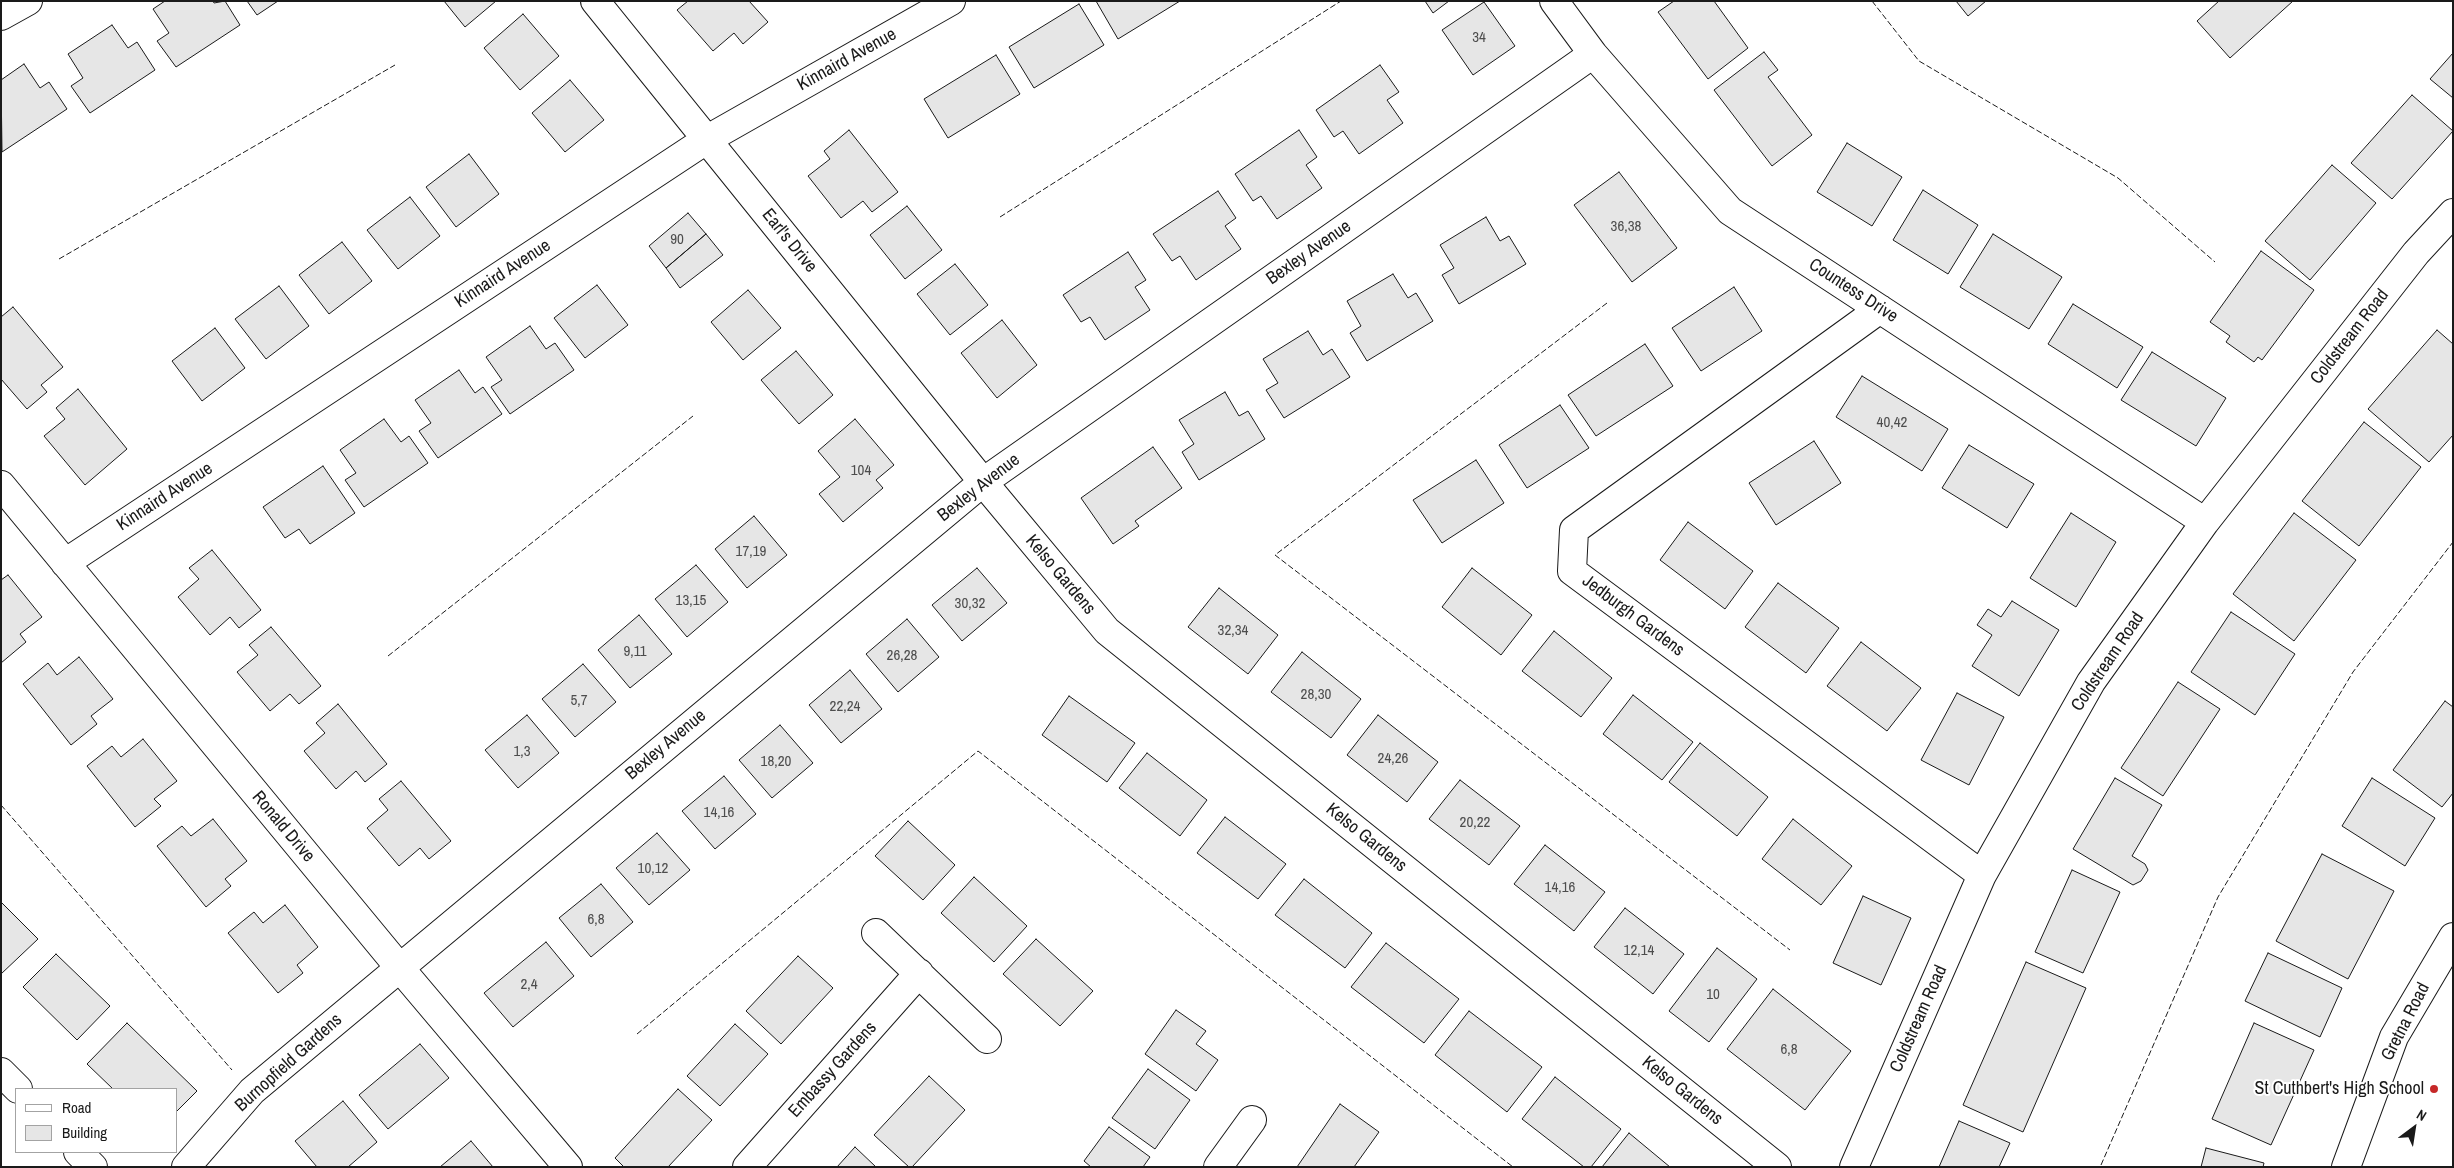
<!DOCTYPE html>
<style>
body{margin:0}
#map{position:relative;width:2454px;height:1168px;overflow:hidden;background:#fff;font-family:"Archivo Narrow",sans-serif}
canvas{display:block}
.frame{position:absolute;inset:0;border:2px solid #1a1a1a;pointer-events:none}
.legend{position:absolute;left:15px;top:1088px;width:162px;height:65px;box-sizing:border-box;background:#fff;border:1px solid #a3a3a3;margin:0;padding:6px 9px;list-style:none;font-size:15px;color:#1a1a1a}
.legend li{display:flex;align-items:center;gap:10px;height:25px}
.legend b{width:25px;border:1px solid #a3a3a3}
.north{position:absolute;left:2389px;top:1103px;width:50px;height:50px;-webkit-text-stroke:4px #fff;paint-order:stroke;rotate:31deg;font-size:14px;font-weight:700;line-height:20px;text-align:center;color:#1a1a1a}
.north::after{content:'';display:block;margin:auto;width:18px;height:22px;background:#1a1a1a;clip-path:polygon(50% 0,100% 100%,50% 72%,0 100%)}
</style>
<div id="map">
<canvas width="2454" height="1168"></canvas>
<div class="frame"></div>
<ul class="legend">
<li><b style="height:6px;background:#fff"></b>Road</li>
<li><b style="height:14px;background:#e6e6e6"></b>Building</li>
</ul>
<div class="north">N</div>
</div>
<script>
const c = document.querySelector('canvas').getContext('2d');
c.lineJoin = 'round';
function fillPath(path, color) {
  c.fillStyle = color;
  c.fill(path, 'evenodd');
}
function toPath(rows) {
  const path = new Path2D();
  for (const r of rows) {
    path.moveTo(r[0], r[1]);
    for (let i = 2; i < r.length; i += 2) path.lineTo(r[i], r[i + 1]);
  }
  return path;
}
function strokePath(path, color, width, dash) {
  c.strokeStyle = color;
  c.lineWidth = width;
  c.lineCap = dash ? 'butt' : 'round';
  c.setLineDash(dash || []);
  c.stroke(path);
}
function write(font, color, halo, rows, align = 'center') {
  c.font = font + ' "Archivo Narrow",sans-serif';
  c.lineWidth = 4;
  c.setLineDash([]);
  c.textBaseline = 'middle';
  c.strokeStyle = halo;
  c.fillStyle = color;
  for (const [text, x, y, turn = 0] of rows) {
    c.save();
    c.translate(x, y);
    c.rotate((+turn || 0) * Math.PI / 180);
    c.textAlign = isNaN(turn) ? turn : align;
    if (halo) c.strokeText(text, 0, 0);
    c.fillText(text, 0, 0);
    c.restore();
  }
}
const building = toPath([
 [165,1,213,1,214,3,225,1,240,25,176,67,157,41,169,33,153,9,165,1],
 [247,1,278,1,257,15,247,1],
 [444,1,496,1,465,27,444,1],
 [688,1,749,1,768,22,743,44,734,33,713,51,677,10,688,1],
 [1096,1,1180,1,1118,39,1096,1],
 [1425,1,1449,1,1433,13,1425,1],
 [1674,1,1714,1,1748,48,1708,79,1658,12,1674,1],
 [1956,1,1986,1,1968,16,1956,1],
 [2219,1,2293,1,2230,58,2197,21,2219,1],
 [1484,2,1515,46,1473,75,1442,30,1484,2],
 [1079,4,1104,45,1034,88,1009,47,1079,4],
 [523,14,559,56,520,90,484,48,523,14],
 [112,25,128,48,137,42,155,70,90,113,71,86,83,78,68,54,112,25],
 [1764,52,1778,70,1768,77,1812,135,1772,166,1714,90,1764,52],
 [2453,53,2453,98,2430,79,2453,53],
 [996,55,1020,94,948,138,924,99,996,55],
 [24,64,40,88,49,82,67,109,2,152,1,80,24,64],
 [1380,65,1399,92,1387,100,1403,123,1359,154,1343,131,1334,137,1316,110,1380,65],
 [570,80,604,120,565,152,532,113,570,80],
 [2412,95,2453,131,2392,199,2351,163,2412,95],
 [849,130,898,192,872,212,863,201,841,218,808,176,830,159,824,151,849,130],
 [1299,130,1317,157,1306,165,1322,188,1277,219,1261,196,1253,201,1235,174,1299,130],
 [1847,143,1902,177,1872,226,1817,192,1847,143],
 [469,154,499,194,456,227,426,187,469,154],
 [2332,165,2376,203,2310,280,2265,241,2332,165],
 [1619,172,1677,248,1632,282,1574,205,1619,172],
 [1923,190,1978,225,1948,274,1893,240,1923,190],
 [1218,191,1236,218,1225,226,1241,249,1196,280,1180,256,1172,261,1153,234,1218,191],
 [410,197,440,236,398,269,367,230,410,197],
 [907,206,942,250,905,279,870,235,907,206],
 [688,213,706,234,666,268,649,246,688,213],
 [1486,217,1500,241,1509,236,1526,264,1459,304,1442,275,1454,268,1440,245,1486,217],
 [706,234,723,255,680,288,666,268,706,234],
 [1993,234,2062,277,2029,329,1960,287,1993,234],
 [342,242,372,281,329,314,299,275,342,242],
 [2261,251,2314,290,2262,360,2258,357,2254,362,2226,342,2230,336,2210,322,2261,251],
 [1128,252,1146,280,1135,287,1150,310,1105,340,1090,317,1081,322,1063,295,1128,252],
 [955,264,988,305,950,335,917,294,955,264],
 [1393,274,1408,298,1416,293,1433,321,1367,361,1350,333,1361,326,1347,301,1393,274],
 [597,285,628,325,585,358,554,318,597,285],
 [279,286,309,326,266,359,235,319,279,286],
 [1734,287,1762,331,1701,371,1672,328,1734,287],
 [748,290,781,328,743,360,711,322,748,290],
 [2073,304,2143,347,2117,388,2048,344,2073,304],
 [13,307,63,367,41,385,47,392,27,409,1,379,1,317,13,307],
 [1002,320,1037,365,997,398,961,353,1002,320],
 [530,326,546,349,555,343,574,370,510,414,491,387,502,380,486,357,530,326],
 [215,328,245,368,202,401,172,361,215,328],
 [2437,330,2453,344,2453,435,2429,462,2368,409,2437,330],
 [1308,331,1323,355,1332,349,1350,377,1284,418,1266,390,1278,383,1263,359,1308,331],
 [1645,344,1673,386,1596,436,1568,395,1645,344],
 [796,351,833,395,799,424,761,380,796,351],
 [2152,352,2226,398,2196,446,2121,400,2152,352],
 [459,370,475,393,483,387,502,414,438,458,419,431,431,423,415,400,459,370],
 [1862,376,1948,429,1922,471,1836,417,1862,376],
 [78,389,127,449,85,485,44,436,65,419,56,408,78,389],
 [1225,392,1239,416,1248,411,1265,439,1199,480,1182,452,1194,444,1179,420,1225,392],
 [1560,405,1589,448,1527,488,1499,445,1560,405],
 [384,419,401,442,409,436,428,463,364,507,345,480,356,473,340,450,384,419],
 [855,419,894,465,876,480,883,488,843,522,819,494,840,477,818,451,855,419],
 [2364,422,2421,467,2359,546,2302,501,2364,422],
 [1814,441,1841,483,1776,525,1749,483,1814,441],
 [1969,445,2034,484,2007,528,1942,488,1969,445],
 [1153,447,1182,488,1135,521,1139,526,1113,544,1081,498,1153,447],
 [1476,460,1504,503,1442,543,1413,500,1476,460],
 [323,466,355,513,310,544,299,529,285,538,263,507,323,466],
 [2071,513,2116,542,2076,607,2030,578,2071,513],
 [2294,513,2356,560,2294,641,2233,594,2294,513],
 [754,516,787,555,747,588,715,549,754,516],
 [1688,522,1753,571,1725,609,1660,560,1688,522],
 [212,550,261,610,239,628,230,617,210,635,178,597,199,579,189,568,212,550],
 [696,565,728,602,687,637,655,599,696,565],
 [977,568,1007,603,962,641,932,605,977,568],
 [1472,568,1532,615,1501,655,1442,607,1472,568],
 [8,575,42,617,20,634,26,642,1,663,1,580,8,575],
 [1778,583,1839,628,1806,673,1745,627,1778,583],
 [1219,588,1278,635,1248,674,1188,627,1219,588],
 [2012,601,2059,630,2019,696,1972,666,1992,635,1977,625,1988,609,2001,617,2012,601],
 [2231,612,2295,654,2255,715,2191,672,2231,612],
 [639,615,672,654,630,688,598,650,639,615],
 [907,619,939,657,898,692,866,654,907,619],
 [271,627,321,686,299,704,290,694,270,711,237,672,258,655,249,645,271,627],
 [1554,631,1612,678,1581,717,1522,671,1554,631],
 [1861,642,1921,688,1887,731,1827,686,1861,642],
 [1302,652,1361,699,1331,738,1271,692,1302,652],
 [79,657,113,699,91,716,97,724,71,745,23,684,48,663,57,675,79,657],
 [583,664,616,702,575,737,542,699,583,664],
 [850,670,882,709,841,743,809,705,850,670],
 [2178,682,2220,709,2163,796,2121,768,2178,682],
 [1957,693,2004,717,1969,785,1921,760,1957,693],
 [1633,695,1693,742,1662,780,1603,734,1633,695],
 [1069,696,1135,743,1107,782,1042,735,1069,696],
 [2445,701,2453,707,2453,793,2442,807,2393,770,2445,701],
 [338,704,387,764,365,782,356,771,336,789,304,751,325,733,316,723,338,704],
 [527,715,559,753,518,788,485,750,527,715],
 [1378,715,1438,762,1407,802,1347,755,1378,715],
 [780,725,813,763,772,798,739,760,780,725],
 [143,739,177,781,154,799,161,806,135,827,87,766,112,746,121,757,143,739],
 [1700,743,1768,797,1737,836,1669,782,1700,743],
 [1147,753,1207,800,1180,836,1119,788,1147,753],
 [724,776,756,814,715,849,682,811,724,776],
 [2115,778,2162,805,2132,856,2145,864,2148,870,2141,881,2133,885,2073,849,2115,778],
 [2372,778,2435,818,2405,866,2342,826,2372,778],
 [1460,780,1520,826,1489,865,1429,819,1460,780],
 [401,781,451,841,429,859,420,848,399,866,367,828,388,810,379,799,401,781],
 [1225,817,1286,864,1258,899,1197,853,1225,817],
 [213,819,247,861,225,879,231,886,206,907,157,846,182,826,191,836,213,819],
 [1793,819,1852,866,1821,905,1762,859,1793,819],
 [908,821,955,865,923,900,875,856,908,821],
 [657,833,690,870,649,905,616,868,657,833],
 [1545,845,1605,892,1574,931,1514,884,1545,845],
 [2322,854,2394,891,2348,979,2276,941,2322,854],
 [2072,870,2120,892,2083,973,2035,952,2072,870],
 [974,877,1027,926,994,962,941,913,974,877],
 [1304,879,1372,933,1345,968,1275,915,1304,879],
 [601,884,633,922,591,957,559,918,601,884],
 [1863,896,1911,918,1881,985,1833,963,1863,896],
 [1,902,38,939,1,974,1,902],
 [285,905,318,947,297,965,303,973,278,993,228,933,254,912,263,923,285,905],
 [1625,908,1684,954,1653,994,1594,947,1625,908],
 [1036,939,1093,991,1060,1026,1003,974,1036,939],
 [546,942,574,976,513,1027,484,993,546,942],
 [1386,943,1459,999,1424,1043,1351,987,1386,943],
 [1717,948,1757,979,1709,1042,1669,1011,1717,948],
 [2268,953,2342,988,2320,1037,2245,1001,2268,953],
 [56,954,110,1006,77,1040,23,987,56,954],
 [798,956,833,988,781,1044,746,1011,798,956],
 [2026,962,2086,988,2023,1132,1963,1105,2026,962],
 [1773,989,1851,1051,1805,1110,1727,1049,1773,989],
 [1176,1010,1206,1031,1196,1044,1218,1060,1196,1091,1145,1054,1176,1010],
 [1469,1011,1542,1067,1507,1112,1435,1055,1469,1011],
 [127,1023,197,1091,176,1112,176,1089,113,1089,87,1064,127,1023],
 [2254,1023,2314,1050,2271,1145,2212,1119,2254,1023],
 [735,1024,768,1054,720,1106,687,1076,735,1024],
 [420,1044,449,1078,388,1129,359,1095,420,1044],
 [1148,1069,1190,1100,1155,1149,1112,1118,1148,1069],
 [929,1076,965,1110,912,1167,909,1167,874,1135,929,1076],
 [1555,1077,1621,1129,1591,1167,1584,1167,1522,1119,1555,1077],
 [678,1089,712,1120,668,1167,624,1167,615,1158,678,1089],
 [343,1101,377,1142,348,1167,317,1167,295,1141,343,1101],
 [1340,1104,1379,1132,1354,1167,1297,1167,1340,1104],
 [1959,1121,2010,1143,1999,1167,1939,1167,1959,1121],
 [1109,1127,1150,1157,1143,1167,1091,1167,1084,1161,1109,1127],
 [1629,1133,1670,1167,1602,1167,1629,1133],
 [471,1141,493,1167,440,1167,471,1141],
 [855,1147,876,1167,837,1167,855,1147],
 [2206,1148,2264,1163,2263,1167,2201,1167,2206,1148]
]);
const street = toPath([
 [595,1,983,482,1107,631,1777,1167],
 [1554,1,1593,54,1730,211,2205,522],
 [1,16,28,1],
 [1880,309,1574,530,1572,571,1982,875],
 [1,485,399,967,568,1167],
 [65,563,706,140,951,1],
 [876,933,987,1039],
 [1,1072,18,1089],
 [78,1152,93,1167],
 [186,1167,252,1091,983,482,1593,54],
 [747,1167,919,973],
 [1218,1167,1252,1120],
 [1854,1167,1982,875,2091,682,2205,522,2416,253,2453,213],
 [2346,1167,2394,1037,2453,937]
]);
const fence = toPath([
 [1872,1,1919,61,2118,178,2215,262],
 [1000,217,1341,1],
 [59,259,395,65],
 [1607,303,1275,555,1790,950],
 [388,656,693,416],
 [1,805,232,1070],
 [637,1034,978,751,1513,1167],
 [2101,1165,2218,897,2353,672,2453,542]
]);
const markers = [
 [2434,1089,5,"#c62828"]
];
const numberNames = [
 ["34",1479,38],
 ["36,38",1626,227],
 ["90",677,240],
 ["40,42",1892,423],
 ["104",861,471],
 ["17,19",751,552],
 ["13,15",691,601],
 ["30,32",970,604],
 ["32,34",1233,631],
 ["9,11",635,652],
 ["26,28",902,656],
 ["28,30",1316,695],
 ["5,7",579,701],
 ["22,24",845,707],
 ["1,3",522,752],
 ["24,26",1393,759],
 ["18,20",776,762],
 ["14,16",719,813],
 ["20,22",1475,823],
 ["10,12",653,869],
 ["14,16",1560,888],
 ["6,8",596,920],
 ["12,14",1639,951],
 ["2,4",529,985],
 ["10",1713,995],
 ["6,8",1789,1050]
];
const streetNames = [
 ["Kinnaird Avenue",847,60,-29],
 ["Earl's Drive",789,241,51],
 ["Bexley Avenue",1309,253,-35],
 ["Kinnaird Avenue",503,274,-33],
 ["Countess Drive",1853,291,33],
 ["Coldstream Road",2350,337,-52],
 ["Bexley Avenue",979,488,-38],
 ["Kinnaird Avenue",165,497,-33],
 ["Kelso Gardens",1060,575,50],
 ["Jedburgh Gardens",1633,616,37],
 ["Coldstream Road",2108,662,-56],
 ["Bexley Avenue",666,745,-40],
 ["Ronald Drive",283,827,50],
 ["Kelso Gardens",1366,838,39],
 ["Coldstream Road",1919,1019,-66],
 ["Gretna Road",2406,1022,-63],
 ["Burnopfield Gardens",289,1063,-42],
 ["Embassy Gardens",833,1070,-48],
 ["Kelso Gardens",1682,1091,39]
];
const poiNames = [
 ["St Cuthbert's High School",2424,1089]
];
fillPath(building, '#e6e6e6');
strokePath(building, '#1a1a1a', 1);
strokePath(street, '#1a1a1a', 30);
strokePath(street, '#fff', 28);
strokePath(fence, '#1a1a1a', 1, [6, 2.5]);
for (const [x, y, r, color] of markers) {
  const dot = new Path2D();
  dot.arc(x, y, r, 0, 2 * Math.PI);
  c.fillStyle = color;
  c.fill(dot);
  strokePath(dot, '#fff', 2);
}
write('15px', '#4d4d4d', null, numberNames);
write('18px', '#1a1a1a', '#fff', streetNames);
write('18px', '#1a1a1a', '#fff', poiNames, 'right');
</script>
